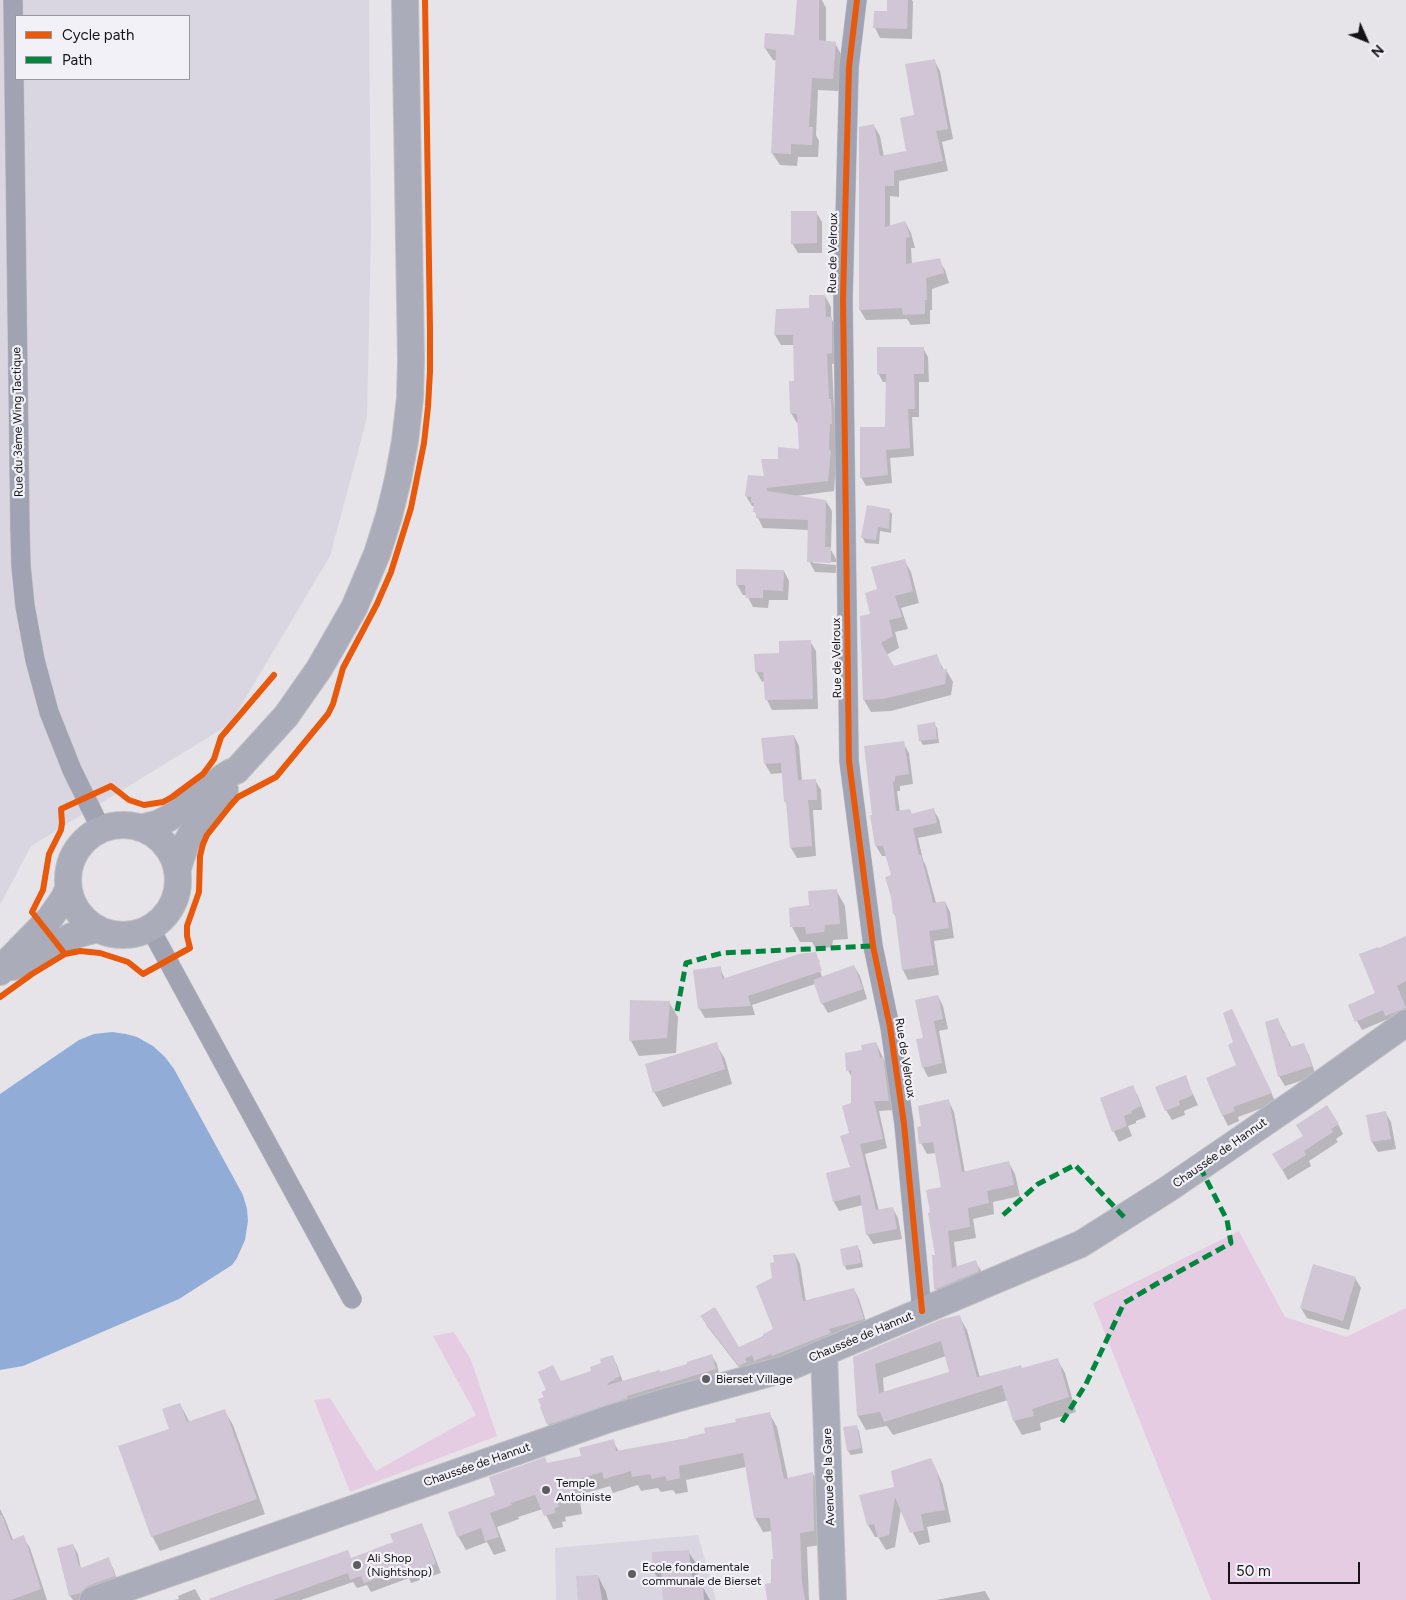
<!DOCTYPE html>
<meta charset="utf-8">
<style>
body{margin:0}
#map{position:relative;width:1406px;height:1600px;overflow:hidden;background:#e6e4e9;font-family:Figtree,sans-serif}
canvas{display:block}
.legend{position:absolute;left:15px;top:15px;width:175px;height:65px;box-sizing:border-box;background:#f2f1f8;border:1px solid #99989e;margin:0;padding:6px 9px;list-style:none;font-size:15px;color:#141316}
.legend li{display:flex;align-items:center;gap:10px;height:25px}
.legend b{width:25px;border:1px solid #99989e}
.north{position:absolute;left:1341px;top:15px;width:50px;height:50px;-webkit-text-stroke:4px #f2f1f8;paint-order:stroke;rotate:134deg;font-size:14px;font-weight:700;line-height:20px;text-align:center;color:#141316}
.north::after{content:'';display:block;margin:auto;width:18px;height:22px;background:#141316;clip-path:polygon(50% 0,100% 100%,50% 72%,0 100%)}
.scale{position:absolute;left:1228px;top:1562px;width:132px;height:22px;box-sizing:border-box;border:2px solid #141316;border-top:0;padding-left:6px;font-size:15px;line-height:18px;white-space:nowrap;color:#141316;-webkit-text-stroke:4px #f2f1f8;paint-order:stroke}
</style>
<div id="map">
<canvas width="1406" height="1600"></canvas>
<ul class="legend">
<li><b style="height:6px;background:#e8590c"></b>Cycle path</li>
<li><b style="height:6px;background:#00873e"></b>Path</li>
</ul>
<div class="north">N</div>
<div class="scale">50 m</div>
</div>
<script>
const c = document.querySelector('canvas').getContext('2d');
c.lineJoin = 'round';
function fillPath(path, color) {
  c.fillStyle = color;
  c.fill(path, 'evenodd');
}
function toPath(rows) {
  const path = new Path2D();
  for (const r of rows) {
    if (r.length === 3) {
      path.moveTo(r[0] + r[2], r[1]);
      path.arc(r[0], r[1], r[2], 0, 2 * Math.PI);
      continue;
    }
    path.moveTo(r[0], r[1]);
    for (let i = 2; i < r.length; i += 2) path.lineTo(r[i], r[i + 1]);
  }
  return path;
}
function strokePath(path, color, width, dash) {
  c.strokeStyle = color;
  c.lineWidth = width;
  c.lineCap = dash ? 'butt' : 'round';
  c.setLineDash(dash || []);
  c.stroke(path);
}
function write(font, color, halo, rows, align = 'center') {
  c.font = font + ' Figtree,sans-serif';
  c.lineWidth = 4.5;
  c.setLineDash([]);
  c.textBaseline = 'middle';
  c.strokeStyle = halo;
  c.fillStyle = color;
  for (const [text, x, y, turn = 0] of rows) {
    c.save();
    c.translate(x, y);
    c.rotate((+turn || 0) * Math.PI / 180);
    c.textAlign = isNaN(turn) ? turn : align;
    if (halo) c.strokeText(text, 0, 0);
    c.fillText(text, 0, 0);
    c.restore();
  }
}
const built = toPath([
 [0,0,369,0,371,234,367,418,330,556,230,724,31,846,0,905],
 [16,16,189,16,189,79,16,79],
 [698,1535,716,1600,556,1600,555,1548]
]);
const green = toPath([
 [1239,1231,1285,1317,1346,1337,1406,1308,1406,1600,1211,1600,1093,1303],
 [454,1332,471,1360,497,1436,350,1492,314,1400,330,1398,376,1471,476,1415,433,1336]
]);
const water = toPath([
 [112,1032,126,1034,137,1037,153,1046,165,1057,174,1069,243,1195,247,1209,248,1221,245,1240,237,1258,232,1265,179,1299,23,1366,0,1370,0,1094,79,1040,94,1034]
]);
const shadow = toPath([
 [798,0,822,0,826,8,826,42,835,43,842,56,839,91,818,90,816,135,819,141,818,157,798,157,797,166,780,165,772,153,777,61,773,60,765,48,796,36],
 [888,0,912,0,913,2,912,39,880,38,875,28,888,12],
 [934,60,940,71,953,139,942,142,948,171,899,181,899,197,890,196,890,227,905,222,911,233,915,248,911,248,912,265,939,260,945,270,949,283,932,289,932,310,930,310,930,324,911,325,907,319,866,320,860,310,874,126,880,136,884,157,908,152,915,116],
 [816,212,822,222,822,253,798,253,792,243],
 [825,296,831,307,831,318,837,329,838,363,832,364,834,407,836,411,835,460,836,463,834,491,796,496,826,501,832,511,831,550,836,559,836,562,813,561,813,563,836,565,836,573,815,572,809,561,809,530,763,528,755,512,755,506,752,506,746,496,766,478,779,460,801,450,799,423,797,423,791,413,795,382,794,345,781,345,775,335,777,310,810,309],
 [923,348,928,357,929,382,919,382,919,417,912,417,914,456,890,458,892,483,866,486,861,477,887,428,887,382,883,382,878,373],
 [889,510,892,514,891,533,880,531,879,544,865,543,863,538],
 [904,560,911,572,919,603,901,608,908,629,895,632,899,648,886,655,894,668,936,655,944,670,946,670,953,682,951,695,891,711,871,712,864,700,871,615,879,590],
 [784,571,789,581,788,600,769,600,768,608,753,607,747,595,743,595,737,585],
 [810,641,816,651,818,709,772,710,767,700,765,681,762,682,756,671,781,654],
 [934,724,937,728,939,743,923,745,920,740],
 [794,736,799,746,802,781,815,780,821,790,822,810,813,810,816,856,797,858,791,848,787,806,785,801,783,773,771,774,765,764],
 [903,743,909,753,913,784,900,786,900,791,897,791,900,812,910,810,912,815,933,809,939,819,942,833,918,838,923,860,926,866,936,903,945,902,950,912,954,938,934,941,939,975,908,980,903,970,897,918,894,914,892,876,887,856,882,856,876,846,873,816],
 [836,890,845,906,848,939,833,940,832,947,816,949,812,942,800,942,792,927,811,907],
 [1406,939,1406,1020,1392,1025,1388,1019,1362,1030,1357,1021,1376,994,1379,950],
 [815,954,820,962,817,962,822,977,854,966,860,976,867,999,828,1013,822,1003,815,984,752,1005,755,1015,705,1018,699,1008,720,968,725,979],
 [938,996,943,1006,948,1029,939,1031,947,1073,928,1077,923,1067,925,1039],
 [669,1002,678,1017,676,1053,639,1056,631,1041],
 [1278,1020,1292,1048,1303,1045,1309,1055,1316,1076,1285,1086,1279,1076],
 [1237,1021,1276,1103,1238,1117,1239,1121,1228,1126,1223,1116,1207,1078,1238,1066,1235,1042],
 [876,1043,888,1068,894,1110,879,1111,887,1148,865,1154,879,1211,893,1209,898,1218,902,1239,873,1244,867,1234,863,1205,839,1211,834,1202,852,1168,851,1134,852,1078,848,1070,863,1051],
 [716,1044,725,1059,732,1084,663,1107,654,1092],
 [1185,1077,1198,1105,1184,1111,1185,1115,1172,1120,1166,1110],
 [1132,1086,1138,1096,1146,1117,1136,1121,1136,1123,1128,1126,1132,1136,1119,1142,1114,1132,1101,1098],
 [948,1100,954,1112,965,1173,1009,1163,1015,1174,1020,1196,993,1202,994,1214,973,1219,976,1238,954,1242,957,1268,975,1261,982,1272,942,1300,936,1289,942,1188,936,1153,927,1154,921,1143,922,1127],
 [1385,1112,1391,1122,1396,1149,1378,1152,1372,1142,1367,1116],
 [1338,1124,1343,1134,1336,1139,1338,1142,1309,1161,1311,1166,1288,1180,1274,1155],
 [857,1246,860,1251,863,1267,847,1270,844,1265],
 [795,1254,800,1264,806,1302,854,1289,859,1299,868,1328,745,1375,707,1326,702,1316,738,1349,775,1330,773,1279],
 [1355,1278,1361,1288,1349,1330,1307,1318,1301,1308],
 [959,1316,967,1330,980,1378,1022,1369,1057,1359,1065,1373,1076,1412,1040,1423,1041,1430,1022,1435,1014,1421,1008,1400,893,1435,887,1426,866,1430,858,1416,854,1357],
 [946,1356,951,1373,884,1393,883,1378],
 [612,1356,617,1365,623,1382,689,1365,712,1356,717,1364,720,1378,554,1433,548,1424,545,1398,561,1382,593,1371],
 [180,1404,190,1423,224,1410,233,1425,265,1514,160,1551,152,1536,171,1429],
 [769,1413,777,1427,788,1479,813,1474,821,1487,821,1545,807,1547,809,1600,768,1600,772,1584,774,1560,772,1531,763,1532,755,1518,746,1467,686,1480,688,1492,676,1494,673,1490,661,1492,658,1488,641,1491,638,1485,613,1493,610,1486,579,1495,582,1514,565,1517,566,1521,562,1522,563,1527,553,1529,543,1509,518,1517,519,1519,497,1527,506,1551,494,1555,487,1542,466,1550,458,1536,496,1496,545,1459,548,1464,583,1457,613,1441,619,1452,689,1439],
 [856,1426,859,1431,863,1453,851,1455,848,1451,845,1428],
 [931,1459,943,1485,951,1522,927,1527,930,1542,919,1545,901,1509,895,1547,886,1550,878,1537,875,1537,868,1525,896,1488],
 [0,1509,5,1519,13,1540,23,1537,30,1548,47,1600,0,1600],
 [421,1525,426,1534,441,1573,411,1583,409,1578,371,1592,367,1585,357,1588,353,1582,301,1600,210,1600,241,1588,351,1559,395,1543],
 [73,1545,78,1554,81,1569,108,1559,113,1568,119,1585,87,1600,73,1600,70,1596],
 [688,1551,697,1565,699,1586,702,1586,710,1600,664,1600,663,1586,662,1586,654,1572],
 [598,1576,606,1592,608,1600,579,1600],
 [195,1589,201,1600,174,1600,179,1599,178,1596],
 [985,1591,990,1600,936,1600]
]);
const building = toPath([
 [797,0,819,0,819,40,836,42,833,79,812,78,809,127,813,127,812,145,791,144,791,154,771,153,776,50,764,48,765,33,794,35],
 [887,0,908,0,907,29,873,28,874,11,887,11],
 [935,59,948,129,936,131,943,161,894,171,894,186,885,186,885,227,905,221,910,237,906,238,906,264,940,258,944,273,926,278,927,300,925,300,925,314,903,315,902,308,859,310,859,127,874,124,880,156,906,151,900,118,914,115,905,64],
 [791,211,817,211,817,243,791,244],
 [809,295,825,295,826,317,832,317,832,353,827,354,829,399,831,399,832,424,830,424,829,450,831,451,828,481,767,488,767,491,826,500,825,547,831,547,831,563,807,562,808,520,756,518,756,512,753,512,754,503,751,503,751,497,745,496,748,475,764,476,761,459,778,459,778,447,799,449,797,414,790,413,789,381,794,381,793,335,774,335,776,309,809,308],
 [877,347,924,347,924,374,914,374,915,409,908,409,910,448,886,450,888,475,860,478,860,427,885,427,886,374,877,374],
 [867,505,890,509,889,529,878,527,876,540,861,538],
 [905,559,913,591,895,596,902,617,889,620,893,636,881,643,894,666,937,654,942,669,947,669,945,684,883,699,863,700,860,616,870,614,865,593,877,589,871,567],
 [736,569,784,570,783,591,763,590,763,598,746,598,745,585,736,585],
 [811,640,813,699,765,700,763,672,755,672,754,654,779,653,779,641],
 [935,722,937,739,919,741,917,725],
 [794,735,798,780,816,779,817,800,808,800,812,846,790,848,786,802,784,802,781,763,764,764,761,738],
 [904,741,909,774,895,776,895,781,893,782,896,811,910,809,911,814,934,808,937,823,913,828,919,855,921,855,933,903,945,901,949,928,929,931,934,965,902,970,895,914,893,914,891,897,885,877,891,875,883,846,875,846,870,815,872,815,864,746],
 [837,889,840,924,825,925,824,932,806,934,805,927,790,927,789,908,809,905,808,891],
 [1406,936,1406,981,1397,986,1406,1008,1385,1016,1383,1010,1355,1022,1348,1005,1375,993,1359,954,1378,947,1379,948],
 [816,952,822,971,748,996,751,1006,698,1009,693,970,721,966,722,979,799,954],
 [854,965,863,989,821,1004,813,980],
 [938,995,943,1019,934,1021,942,1063,922,1068,916,1039,923,1038,915,1000],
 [630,1000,670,1001,667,1038,629,1041],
 [1232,1009,1272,1093,1233,1107,1235,1111,1222,1116,1206,1078,1236,1065,1228,1045,1233,1042,1223,1013],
 [1278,1018,1283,1033,1285,1032,1290,1047,1304,1043,1312,1066,1278,1077,1265,1022],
 [717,1042,725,1069,653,1093,645,1064],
 [876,1042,880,1058,883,1057,889,1101,874,1101,883,1139,860,1144,876,1210,893,1207,897,1229,866,1235,860,1195,833,1202,826,1173,850,1167,840,1136,849,1133,842,1106,851,1103,851,1070,846,1071,845,1053,862,1050,861,1045],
 [1186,1075,1193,1095,1179,1101,1180,1105,1165,1111,1155,1087],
 [1133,1085,1141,1106,1131,1111,1132,1113,1124,1116,1127,1126,1112,1132,1100,1098],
 [949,1099,962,1172,1009,1161,1014,1185,987,1191,989,1203,968,1208,970,1227,948,1231,952,1268,976,1260,979,1271,934,1290,932,1255,935,1255,928,1213,930,1212,926,1190,941,1187,933,1142,919,1144,917,1127,921,1126,918,1106],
 [1327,1105,1339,1124,1331,1129,1333,1132,1304,1151,1306,1155,1282,1170,1272,1154,1303,1136,1296,1125],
 [1386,1111,1391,1139,1371,1142,1366,1115],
 [858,1245,861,1263,843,1266,840,1249],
 [795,1253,803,1301,854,1288,864,1319,829,1329,831,1333,772,1356,771,1354,754,1361,752,1355,745,1359,747,1362,739,1366,700,1316,715,1307,739,1347,763,1336,763,1334,773,1329,756,1286,772,1278,770,1263,774,1262,773,1255],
 [1313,1264,1356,1277,1343,1321,1300,1308],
 [960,1315,977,1377,1021,1365,1022,1368,1058,1358,1069,1397,1032,1409,1034,1416,1013,1421,1002,1385,884,1422,880,1412,857,1416,853,1357,942,1319],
 [941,1341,949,1372,879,1393,875,1364],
 [712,1354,716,1369,627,1396,628,1398,547,1425,540,1407,541,1406,538,1399,544,1397,541,1392,546,1390,538,1372,553,1365,561,1381,591,1371,590,1367,601,1363,600,1359,613,1355,620,1376,607,1384,608,1385,660,1370,660,1372,687,1364,687,1362],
 [180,1403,187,1422,225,1409,257,1499,151,1537,118,1446,169,1429,162,1409],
 [770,1412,784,1479,813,1472,814,1531,800,1533,802,1583,805,1600,767,1600,765,1584,771,1583,771,1559,773,1559,770,1518,754,1518,743,1453,679,1466,680,1478,667,1481,665,1476,652,1479,650,1474,632,1477,631,1471,604,1479,602,1472,572,1481,575,1500,558,1503,559,1507,555,1508,555,1513,544,1516,535,1495,511,1503,512,1505,490,1513,499,1537,485,1541,481,1528,457,1537,448,1512,495,1495,489,1477,545,1457,547,1463,581,1456,579,1448,614,1439,616,1451,688,1438,688,1437,705,1433,704,1428,736,1422,735,1419],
 [857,1425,861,1448,847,1451,843,1427],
 [931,1458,937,1471,945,1510,921,1514,924,1530,910,1533,895,1497,889,1535,878,1538,874,1524,867,1525,859,1495,894,1487,891,1471],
 [0,1515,2,1515,11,1540,24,1535,41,1589,11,1600,0,1600],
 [422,1523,436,1564,405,1574,403,1569,364,1583,361,1576,350,1580,348,1573,273,1600,210,1600,209,1599,241,1587,348,1550,351,1558,393,1542,390,1534],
 [73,1544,79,1566,80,1566,81,1568,109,1557,115,1576,88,1586,80,1593,69,1596,57,1548],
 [689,1550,693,1586,703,1585,704,1600,663,1600,661,1572,653,1573,652,1552],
 [598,1575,602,1600,578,1600,576,1576]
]);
const street = toPath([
 [13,0,20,529,21,566,25,606,35,660,49,712,72,770,101,829],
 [857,0,849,67,843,299,849,761,873,946,890,1027,904,1124,922,1311],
 [150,928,352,1299]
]);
const secondary = toPath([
 [123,880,55],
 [140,828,157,824,169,818,200,796,223,777,231,772,236,771,286,716,319,669,354,608,377,554,389,516,398,479,405,441,410,398,411,360,405,0],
 [177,871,186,843,193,831,225,790],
 [11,958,50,918,64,898,68,889],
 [0,972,6,967,13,967,72,936,97,929],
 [824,1353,833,1600],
 [93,1600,609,1419,672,1400,785,1369,1081,1244,1168,1189,1301,1098,1406,1023]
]);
const quiet = toPath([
 [677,1011,686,963,722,953,873,946],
 [1003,1215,1038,1184,1075,1165,1124,1217],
 [1062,1422,1086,1384,1124,1303,1158,1283,1231,1243,1227,1220,1200,1167]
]);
const cycleway = toPath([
 [857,0,849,67,843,299,849,761,873,946,890,1027,904,1124,922,1311],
 [65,954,32,912,43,890,49,854,61,830,62,823,61,809,111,786,129,800,144,805,163,802,172,797,203,774,209,766,214,759,221,737,274,675],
 [0,997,32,974,65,954,80,951,100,953,128,962,143,974,190,948,187,936,187,926,199,892,200,856,203,844,207,835,230,806,238,797,276,777,328,714,333,704,343,668,377,604,391,572,411,508,424,443,428,407,430,371,430,329,425,0]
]);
const markers = [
 [706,1379,5,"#5e5c60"],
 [546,1490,5,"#5e5c60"],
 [357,1565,5,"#5e5c60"],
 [632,1574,5,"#5e5c60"]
];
const streetNames = [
 ["Rue de Velroux",833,253,-89],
 ["Rue du 3ème Wing Tactique",18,422,-91],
 ["Rue de Velroux",837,658,-91],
 ["Rue de Velroux",905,1058,81],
 ["Chaussée de Hannut",1220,1153,-35],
 ["Chaussée de Hannut",861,1337,-23],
 ["Chaussée de Hannut",477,1465,-19],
 ["Avenue de la Gare",829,1477,-92]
];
const poiNames = [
 ["Bierset Village",716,1379],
 ["Temple",556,1483],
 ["Antoiniste",556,1497],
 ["Ali Shop",367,1558],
 ["(Nightshop)",367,1572],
 ["Ecole fondamentale",642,1567],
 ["communale de Bierset",642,1581]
];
fillPath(built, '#d9d6e1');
fillPath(green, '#e5cce2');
fillPath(water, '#91acd7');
fillPath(shadow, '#0003');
fillPath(building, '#d0c6d5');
strokePath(street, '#c0bfc2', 20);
strokePath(secondary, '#c0bfc2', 28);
strokePath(street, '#a1a3b2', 19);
strokePath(secondary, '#aaacba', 26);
strokePath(quiet, '#00873e', 5, [10, 5]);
strokePath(cycleway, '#e8590c', 6);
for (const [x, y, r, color] of markers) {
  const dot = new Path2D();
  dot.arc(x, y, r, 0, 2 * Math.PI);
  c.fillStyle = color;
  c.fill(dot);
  strokePath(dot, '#f2f1f8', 2);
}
write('12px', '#141316', '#f2f1f8', streetNames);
write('12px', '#141316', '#f2f1f8', poiNames, 'left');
</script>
